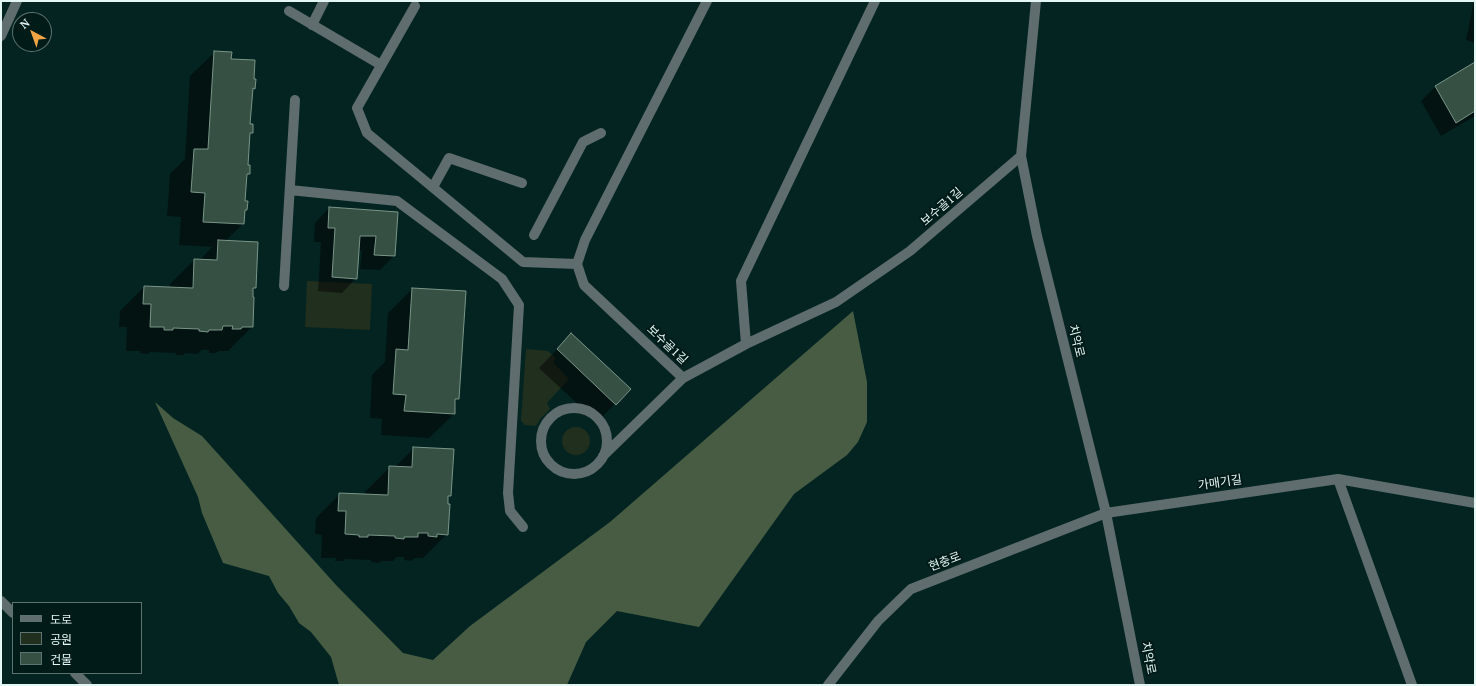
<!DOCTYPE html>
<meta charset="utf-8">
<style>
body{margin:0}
#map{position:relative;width:1476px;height:686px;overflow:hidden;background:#042422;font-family:"PT Serif","Noto Sans KR",serif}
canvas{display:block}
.frame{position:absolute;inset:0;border:2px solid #e5f7f4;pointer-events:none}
.legend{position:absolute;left:12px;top:602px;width:130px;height:72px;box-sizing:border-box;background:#001b18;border:1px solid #5c7370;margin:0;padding:5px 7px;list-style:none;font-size:12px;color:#e5f7f4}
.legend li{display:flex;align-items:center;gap:8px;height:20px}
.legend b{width:20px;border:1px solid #5c7370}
.north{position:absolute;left:12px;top:12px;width:40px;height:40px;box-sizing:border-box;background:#001b18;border:1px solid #5c7370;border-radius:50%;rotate:319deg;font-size:11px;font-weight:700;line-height:16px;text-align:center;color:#e5f7f4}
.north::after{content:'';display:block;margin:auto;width:14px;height:18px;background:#f3a442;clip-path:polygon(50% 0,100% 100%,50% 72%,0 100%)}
</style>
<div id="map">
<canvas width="1476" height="686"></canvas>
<div class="frame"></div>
<ul class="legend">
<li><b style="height:5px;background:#5f6d6f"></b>도로</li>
<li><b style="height:11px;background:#212f1e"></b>공원</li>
<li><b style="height:11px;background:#375044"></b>건물</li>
</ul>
<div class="north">N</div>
</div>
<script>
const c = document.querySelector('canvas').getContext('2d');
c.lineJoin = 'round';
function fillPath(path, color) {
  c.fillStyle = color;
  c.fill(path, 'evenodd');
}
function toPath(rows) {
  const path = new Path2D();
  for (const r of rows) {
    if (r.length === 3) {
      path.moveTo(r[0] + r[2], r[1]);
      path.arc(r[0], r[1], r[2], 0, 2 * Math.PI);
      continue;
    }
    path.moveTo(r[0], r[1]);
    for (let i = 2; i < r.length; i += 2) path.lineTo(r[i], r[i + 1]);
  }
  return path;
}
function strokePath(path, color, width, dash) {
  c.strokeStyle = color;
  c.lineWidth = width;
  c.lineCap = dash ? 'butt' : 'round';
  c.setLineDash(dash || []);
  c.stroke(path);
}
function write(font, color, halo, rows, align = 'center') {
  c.font = font + ' "PT Serif","Noto Sans KR",serif';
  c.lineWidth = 4;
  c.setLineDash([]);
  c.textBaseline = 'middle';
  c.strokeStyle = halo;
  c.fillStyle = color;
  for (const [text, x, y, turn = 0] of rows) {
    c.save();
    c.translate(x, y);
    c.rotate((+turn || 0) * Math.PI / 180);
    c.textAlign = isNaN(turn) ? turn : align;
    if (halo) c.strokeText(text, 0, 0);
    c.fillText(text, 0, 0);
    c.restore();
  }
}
const green = toPath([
 [307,281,372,284,370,330,305,327],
 [526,349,548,351,556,358,553,362,569,379,547,403,550,409,541,418,536,426,525,425,521,421],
 [576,441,14]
]);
const forest = toPath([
 [853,311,867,382,867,422,858,442,847,455,794,494,699,627,617,611,586,642,567,685,339,685,331,657,311,632,299,623,289,606,278,593,269,576,223,563,202,513,198,497,155,402,173,418,202,436,336,585,403,653,433,660,470,626,610,522]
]);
const shadow = toPath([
 [1474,1,1475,1,1475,43,1466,40],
 [215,52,230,60,252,80,254,88,252,91,249,125,252,133,249,136,247,166,249,174,246,176,244,202,246,209,244,212,243,224,225,241,255,288,252,291,252,327,228,351,219,351,216,353,209,353,209,350,202,350,197,354,185,353,183,355,176,355,176,353,150,352,148,354,140,353,140,351,126,351,127,327,119,327,120,311,144,287,170,288,170,284,194,260,199,261,212,247,179,245,181,217,167,216,170,174,185,159,190,76],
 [1475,63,1475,116,1441,136,1421,101,1435,87],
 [329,208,397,213,394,256,380,270,360,269,362,251,358,250,356,278,342,293,318,291,321,242,314,242,315,223],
 [412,289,458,399,454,403,454,414,429,438,381,435,382,419,370,418,372,375,385,362,388,313],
 [571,335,615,404,597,422,539,368],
 [414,448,450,496,447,499,447,534,423,558,414,558,412,561,404,560,404,557,397,557,393,561,381,561,379,563,371,562,371,560,345,559,343,561,335,561,336,558,321,558,322,535,315,534,316,518,340,494,365,495,365,492,390,467,394,468]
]);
const building = toPath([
 [214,51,232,52,231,59,255,60,254,79,256,79,255,89,253,88,250,124,253,124,253,133,250,133,248,165,250,165,250,174,247,174,245,201,248,201,247,210,245,210,244,224,203,222,205,193,191,192,194,149,208,149,214,51],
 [1475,62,1475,111,1456,123,1435,86,1475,62],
 [329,207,398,212,395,256,374,255,376,236,360,236,357,279,332,277,335,228,328,228,329,207],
 [218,240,258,242,256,288,253,288,253,297,254,297,253,327,242,327,241,329,232,329,233,326,223,326,222,330,209,330,208,332,199,331,199,329,173,328,173,330,164,330,164,327,150,327,151,304,143,304,144,286,193,288,194,259,217,260,218,240],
 [412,288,466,291,459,399,455,399,455,414,404,411,406,395,393,394,396,349,408,350,412,288],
 [571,333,631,389,616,405,557,349,571,333],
 [413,447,454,449,451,496,448,496,448,504,450,504,448,535,437,534,437,537,428,536,428,533,418,533,418,537,404,537,404,539,395,538,395,536,368,535,368,537,359,537,359,535,345,534,346,511,338,511,339,493,388,495,389,466,412,467,413,447]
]);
const minor = toPath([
 [1036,1,1021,156,1037,236,1106,513,1140,685],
 [415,6,357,108,367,133,523,262,577,264],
 [289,11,381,65],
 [312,25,324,1],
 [1,36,17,1],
 [433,187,449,158,522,183],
 [290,190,397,201,502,279,519,305,508,493,510,511,523,527],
 [534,235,583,142,601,133],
 [284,286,295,100],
 [746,344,741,281,875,1],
 [683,378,584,285,577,264,585,240,707,1],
 [574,441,33],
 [603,456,683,378,746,344,836,302,910,251,1021,156],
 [1338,479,1412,685],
 [1,601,13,613],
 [75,673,87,685],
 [828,685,878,621,911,589,1106,513,1338,479,1475,503]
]);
const streetNames = [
 ["보수골1길",942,207,-41],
 ["치악로",1076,341,76],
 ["보수골1길",667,345,43],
 ["가매기길",1220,483,-8],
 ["현충로",945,562,-21],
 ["치악로",1148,658,79]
];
fillPath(green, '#212f1e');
fillPath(forest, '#475c43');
fillPath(shadow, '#0007');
fillPath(building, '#375044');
strokePath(building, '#7a9688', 1);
strokePath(minor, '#5f6d6f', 10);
write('12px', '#e5f7f4', '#001b18', streetNames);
</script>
